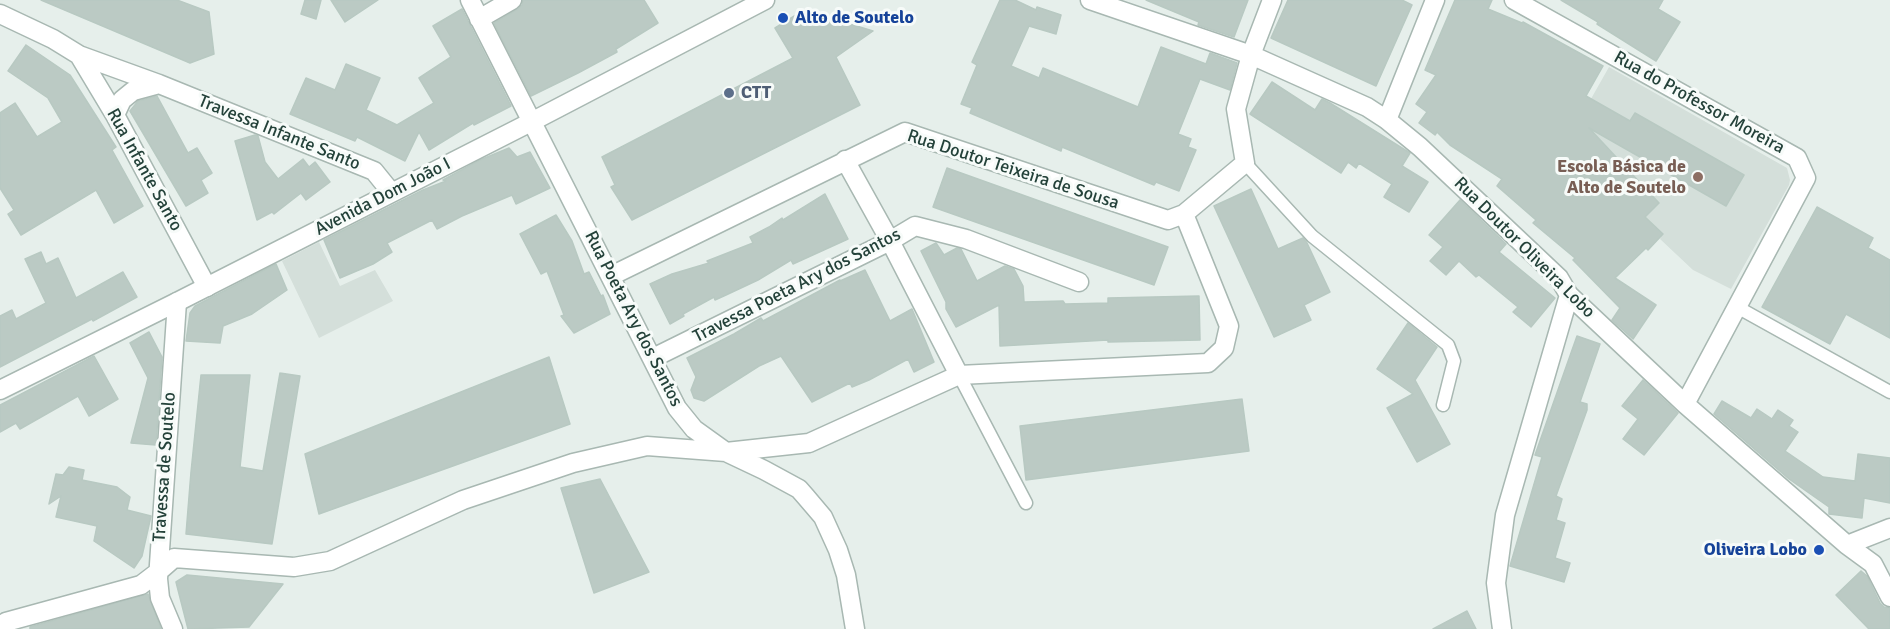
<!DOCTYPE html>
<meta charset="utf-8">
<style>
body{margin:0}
canvas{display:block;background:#e6efeb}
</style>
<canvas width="1890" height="629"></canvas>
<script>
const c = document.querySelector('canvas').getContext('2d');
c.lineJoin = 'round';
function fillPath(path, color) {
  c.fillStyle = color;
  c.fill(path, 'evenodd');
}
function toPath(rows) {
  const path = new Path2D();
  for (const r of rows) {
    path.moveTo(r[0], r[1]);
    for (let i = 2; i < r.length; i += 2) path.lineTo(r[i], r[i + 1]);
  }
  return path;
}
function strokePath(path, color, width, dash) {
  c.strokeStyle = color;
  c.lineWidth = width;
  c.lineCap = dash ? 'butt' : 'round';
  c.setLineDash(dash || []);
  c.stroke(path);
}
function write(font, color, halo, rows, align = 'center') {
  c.font = font + ' Signika,sans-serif';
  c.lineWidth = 6;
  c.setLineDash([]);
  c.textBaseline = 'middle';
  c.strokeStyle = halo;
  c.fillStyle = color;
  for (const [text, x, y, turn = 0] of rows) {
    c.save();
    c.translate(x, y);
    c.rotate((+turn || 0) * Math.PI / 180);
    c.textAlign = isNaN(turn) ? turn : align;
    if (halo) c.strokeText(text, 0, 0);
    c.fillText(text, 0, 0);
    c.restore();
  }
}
const built = toPath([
 [1609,67,1787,168,1790,180,1789,185,1731,289,1693,270,1660,239,1661,237,1570,136],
 [319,242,340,286,375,270,393,301,319,338,282,261]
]);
const building = toPath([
 [41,0,177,0,209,12,214,54,190,63,41,0],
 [305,0,321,0,316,19,301,14,305,0],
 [331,0,378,0,345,22,331,0],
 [523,0,644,0,658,23,616,49,617,52,578,73,531,96,494,23,518,9,522,5,523,0],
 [1000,0,1015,0,1036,10,1037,7,1061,15,1056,34,1029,26,1011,66,1039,78,1043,68,1138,107,1161,47,1206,64,1210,53,1237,63,1230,90,1200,79,1178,134,1191,139,1188,147,1196,150,1179,191,1156,182,1154,185,1062,147,1061,151,970,113,972,108,961,104,977,65,972,62,1000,0],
 [1146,0,1248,0,1234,37,1198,25,1199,22,1146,0],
 [1288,0,1402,0,1412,5,1376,86,1271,38,1288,0],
 [1455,0,1492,0,1488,9,1522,23,1523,22,1603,66,1586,96,1630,121,1635,113,1744,175,1726,206,1589,128,1659,203,1645,217,1663,234,1648,250,1646,248,1615,278,1656,305,1633,339,1612,320,1620,308,1573,260,1575,258,1533,223,1536,220,1497,186,1502,179,1450,145,1437,132,1435,135,1419,123,1427,112,1416,104,1436,75,1425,70,1455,0],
 [1561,0,1663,0,1658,9,1680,22,1656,61,1597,24,1598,22,1561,0],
 [462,9,511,106,474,125,473,123,429,150,419,132,405,161,357,137,355,141,290,114,306,78,335,90,346,64,380,78,366,110,397,125,434,103,419,78,451,57,433,26,462,9],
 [804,10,873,31,836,57,860,105,632,220,611,187,615,185,602,157,793,58,775,28,804,10],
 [26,45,70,75,116,147,112,150,143,206,114,223,96,190,21,235,8,214,14,210,0,188,0,113,15,103,37,137,62,122,48,98,8,71,26,45],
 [1272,82,1315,110,1322,99,1330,103,1410,153,1402,166,1428,182,1409,212,1384,197,1392,184,1359,163,1356,168,1348,162,1341,173,1250,114,1272,82],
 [157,96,188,153,197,148,212,173,201,180,208,193,186,206,130,111,138,101,157,96],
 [255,135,258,136,265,162,278,179,303,159,309,167,315,162,330,182,306,200,301,193,274,214,272,212,257,220,235,141,255,135],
 [509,148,517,157,530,152,550,188,516,204,512,195,462,216,437,229,432,220,387,243,392,252,373,264,340,278,324,240,423,190,446,181,443,180,480,160,509,148],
 [947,168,1168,247,1154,285,933,207,947,168],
 [1251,189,1278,249,1303,238,1307,243,1330,292,1304,305,1311,320,1274,337,1214,206,1251,189],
 [825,194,848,239,793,264,791,260,758,280,726,295,715,300,714,297,683,314,684,316,670,324,650,284,672,274,709,263,707,261,753,243,750,237,769,227,782,218,783,220,825,194],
 [1460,200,1506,244,1499,252,1555,298,1531,327,1513,312,1518,307,1479,275,1476,277,1459,261,1446,275,1430,261,1443,247,1429,235,1460,200],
 [1817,207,1873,238,1868,248,1890,260,1890,338,1846,314,1830,344,1762,307,1817,207],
 [556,215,572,241,584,274,589,272,601,296,603,295,610,314,574,333,561,316,564,315,547,271,541,274,520,234,556,215],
 [936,243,944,255,957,248,961,249,977,281,1005,266,1014,269,1023,286,1024,302,1063,301,1065,304,1108,303,1108,298,1199,296,1200,340,1108,342,1108,340,1000,346,999,305,956,327,946,309,946,302,921,251,936,243],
 [41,252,46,264,58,258,76,298,123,272,137,297,93,321,92,319,0,367,0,316,12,310,16,319,46,303,25,259,41,252],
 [276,264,287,290,252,314,223,326,220,343,186,341,190,313,195,306,276,264],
 [865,270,890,321,912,309,934,362,914,372,908,359,869,380,852,387,850,383,812,402,781,356,759,366,704,401,694,398,691,390,696,377,687,358,734,334,761,318,763,321,840,280,840,281,865,270],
 [1408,323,1437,347,1415,380,1450,444,1417,462,1387,408,1413,394,1377,369,1408,323],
 [149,332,162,357,156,445,131,443,148,378,130,343,149,332],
 [1577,336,1600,344,1580,402,1587,404,1587,410,1556,496,1562,499,1556,520,1565,523,1555,558,1570,563,1564,582,1510,566,1542,457,1535,455,1577,336],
 [94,356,118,399,89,416,78,396,20,429,16,423,0,432,0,405,94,356],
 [549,357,570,424,319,514,305,454,549,357],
 [280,373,300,376,272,544,186,534,191,472,201,375,250,375,240,467,263,471,280,373],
 [1643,380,1678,413,1644,455,1623,439,1638,419,1622,406,1643,380],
 [1242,399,1249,451,1026,480,1020,426,1242,399],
 [1722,401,1751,418,1757,409,1772,419,1778,410,1793,420,1789,426,1798,432,1785,451,1823,477,1855,481,1858,454,1890,458,1890,503,1864,498,1862,518,1829,514,1829,507,1789,479,1714,414,1722,401],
 [69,467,84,470,82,480,117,487,130,497,127,510,151,516,142,556,134,568,94,541,97,526,56,517,61,496,49,504,56,474,63,475,69,467],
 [600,479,649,572,594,593,561,488,600,479],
 [1861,571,1867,576,1880,603,1884,607,1890,608,1890,629,1869,629,1836,595,1861,571],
 [187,575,283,584,249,627,188,629,176,582,187,575],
 [148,594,161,629,30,629,30,627,148,594],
 [1467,611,1476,629,1433,629,1467,611]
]);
const service = toPath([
 [1245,163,1312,236,1448,345,1454,361,1443,405],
 [1737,307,1890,392],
 [959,375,1026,503]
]);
const minor = toPath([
 [470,0,677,408,694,429,726,452,764,470,799,489,806,497,823,517,838,550,846,575,855,629],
 [1090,0,1251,55,1367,107,1387,120,1420,147,1559,278,1569,295,1685,404,1847,545,1873,564,1890,597],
 [1514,0,1797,158,1806,178,1685,404],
 [0,14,53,39,79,55,159,84,374,171,391,192],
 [479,19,512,0],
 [79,55,115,115,207,287],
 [115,115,122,100,133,91,159,84],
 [1387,120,1435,0],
 [845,160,890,241,959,375,1208,363,1224,348,1229,326,1184,214],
 [611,276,905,132,1168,220,1184,214,1245,163,1236,109,1251,55,1272,0],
 [653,358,890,241,915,226,966,239,1079,282],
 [1847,545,1890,528],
 [0,627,6,622,141,585,158,572,174,558,294,567,330,561,463,500,573,463,647,446,726,452,809,443,959,375],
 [173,629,160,598,158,579,177,302],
 [1502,629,1496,583,1505,515,1569,295]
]);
const tertiary = toPath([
 [0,390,177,302,533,121,765,0]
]);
const markers = [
 [783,18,6,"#1a4fb4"],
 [729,93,6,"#5c6f8a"],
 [1698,177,6,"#8d6e63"],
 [1819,550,6,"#1a4fb4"]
];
const transitNames = [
 ["Alto de Soutelo",795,18],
 ["Oliveira Lobo",1807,550,"right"]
];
const serviceNames = [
 ["CTT",741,93]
];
const streetNames = [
 ["Rua do Professor Moreira",1699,103,29],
 ["Travessa Infante Santo",279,133,22],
 ["Rua Infante Santo",144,170,61],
 ["Rua Doutor Teixeira de Sousa",1013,170,18],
 ["Avenida Dom João I",383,197,-27],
 ["Rua Doutor Oliveira Lobo",1524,248,45],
 ["Travessa Poeta Ary dos Santos",797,286,-27],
 ["Rua Poeta Ary dos Santos",633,319,63],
 ["Travessa de Soutelo",165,467,-86]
];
const educationNames = [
 ["Escola Básica de",1686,167],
 ["Alto de Soutelo",1686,188]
];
fillPath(built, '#d4dfda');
fillPath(building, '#bbcac4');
strokePath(building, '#b8c9c2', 1.5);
strokePath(service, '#a8b8b2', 15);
strokePath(minor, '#a8b8b2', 21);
strokePath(tertiary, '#a8b8b2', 21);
strokePath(service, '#fff', 12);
strokePath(minor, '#fff', 18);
strokePath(tertiary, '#fff', 18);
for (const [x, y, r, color] of markers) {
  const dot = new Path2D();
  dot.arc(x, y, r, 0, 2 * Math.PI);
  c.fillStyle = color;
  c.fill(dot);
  strokePath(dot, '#f7fbf9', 2);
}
write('bold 18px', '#164399', '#f7fbf9', transitNames, 'left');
write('bold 18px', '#4e5e75', '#f7fbf9', serviceNames, 'left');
write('18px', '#24423a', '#f7fbf9', streetNames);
write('bold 18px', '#785e54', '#f7fbf9', educationNames, 'right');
</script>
